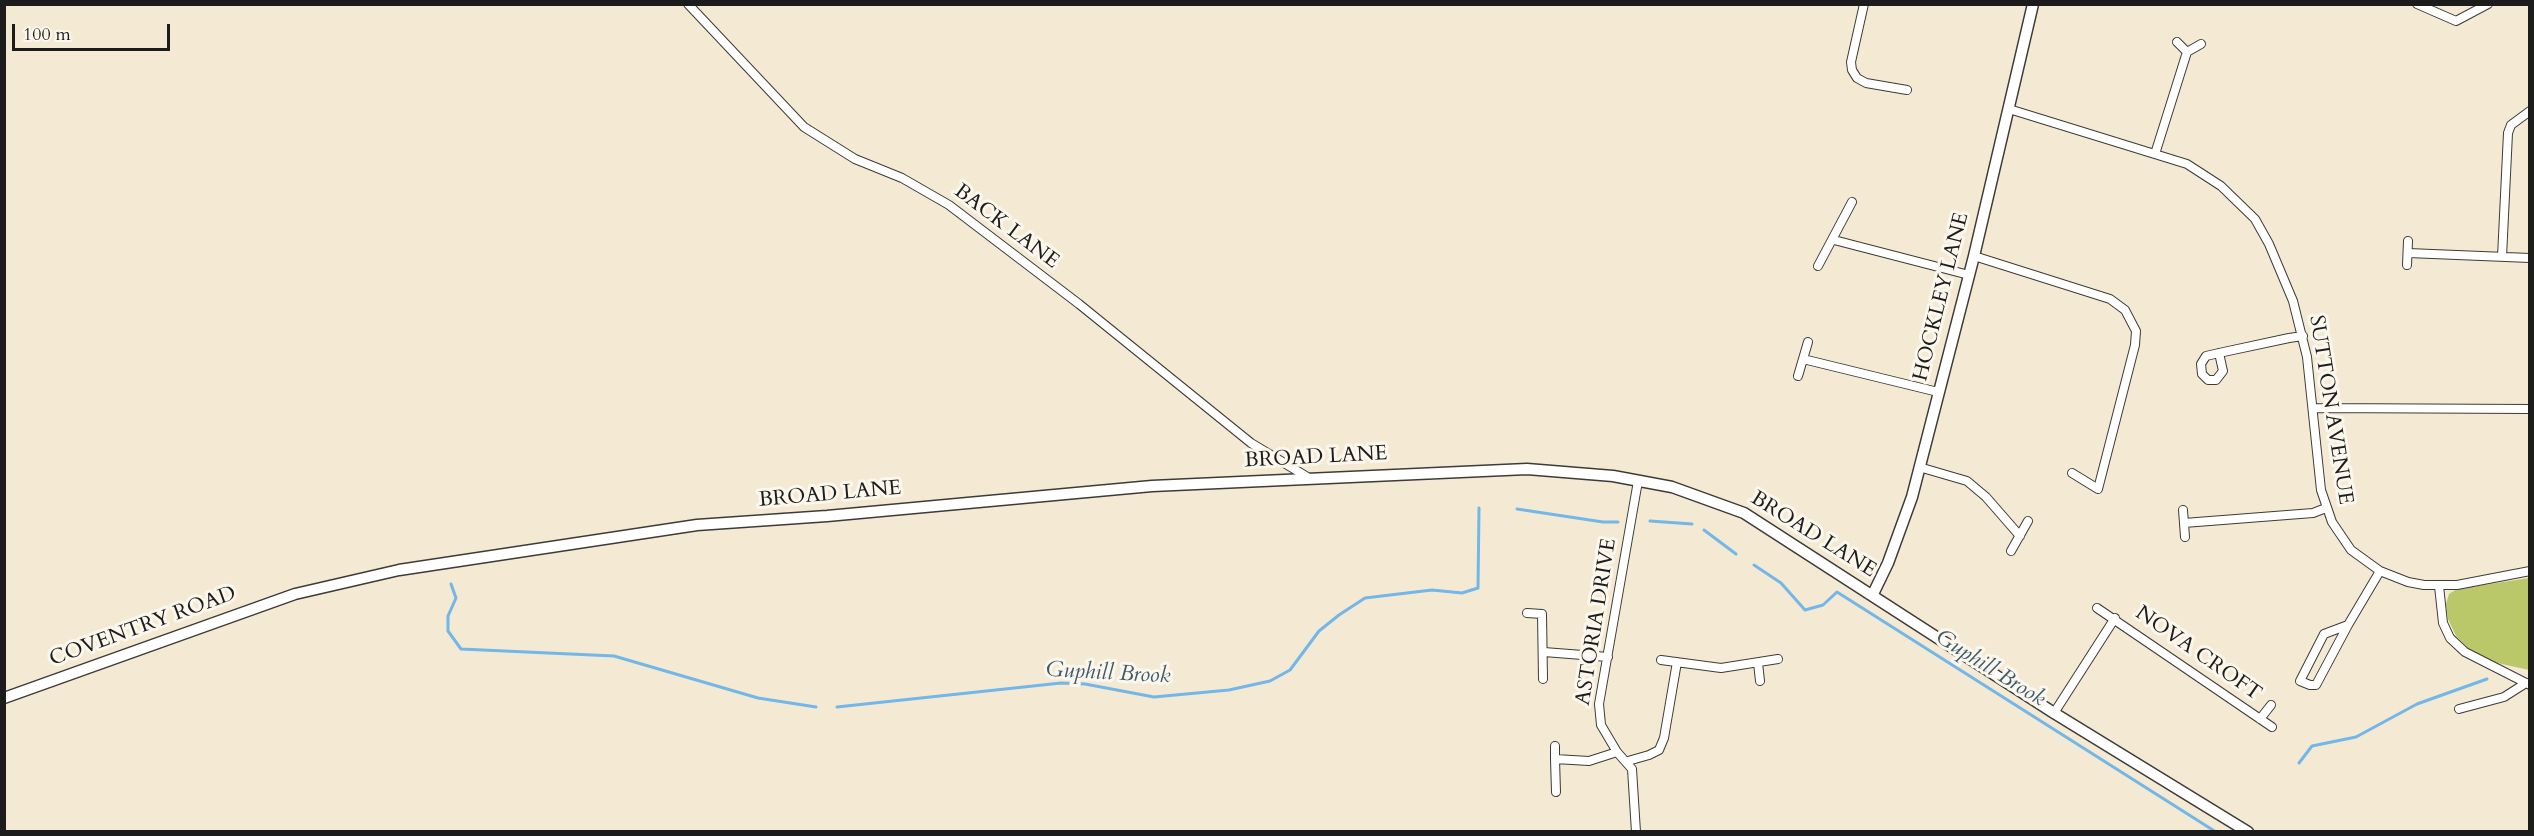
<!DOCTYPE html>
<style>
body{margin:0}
#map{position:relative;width:2534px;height:836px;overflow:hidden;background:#f4ead3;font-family:Cardo,serif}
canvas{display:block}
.frame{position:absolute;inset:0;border:6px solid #1c1c1c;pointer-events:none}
.scale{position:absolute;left:12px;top:24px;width:158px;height:27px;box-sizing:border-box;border:3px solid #1c1c1c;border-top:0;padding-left:8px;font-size:18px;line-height:21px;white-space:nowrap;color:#1c1c1c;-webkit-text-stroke:4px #fbf7ec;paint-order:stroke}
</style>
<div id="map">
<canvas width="2534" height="836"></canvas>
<div class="frame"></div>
<div class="scale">100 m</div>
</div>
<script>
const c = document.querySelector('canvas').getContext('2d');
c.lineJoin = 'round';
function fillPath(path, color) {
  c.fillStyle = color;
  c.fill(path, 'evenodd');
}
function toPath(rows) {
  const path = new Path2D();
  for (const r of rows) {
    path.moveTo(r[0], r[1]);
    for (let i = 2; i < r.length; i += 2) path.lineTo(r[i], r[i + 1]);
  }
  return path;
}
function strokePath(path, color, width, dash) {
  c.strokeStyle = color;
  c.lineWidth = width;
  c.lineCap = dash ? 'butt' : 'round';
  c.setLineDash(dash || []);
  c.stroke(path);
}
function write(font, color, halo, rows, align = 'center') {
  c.font = font + ' Cardo,serif';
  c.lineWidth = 6;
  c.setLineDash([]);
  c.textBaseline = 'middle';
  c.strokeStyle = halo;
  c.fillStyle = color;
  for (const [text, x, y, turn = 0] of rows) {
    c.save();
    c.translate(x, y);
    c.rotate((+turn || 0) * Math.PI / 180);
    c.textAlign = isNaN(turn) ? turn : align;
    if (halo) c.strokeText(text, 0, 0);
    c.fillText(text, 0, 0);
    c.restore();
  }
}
const green = toPath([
 [2529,578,2529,670,2493,662,2470,650,2456,636,2448,619,2446,604,2449,594,2457,589]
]);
const stream = toPath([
 [1517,509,1603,522,1618,522],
 [1650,521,1692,524],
 [1704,530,1736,554],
 [1754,565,1781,583,1805,610,1823,605,1837,592,2216,832],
 [451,584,456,598,448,616,448,631,461,649,614,656,758,698,816,707],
 [837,707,1061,683,1085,684,1154,697,1229,690,1270,681,1290,670,1319,631,1339,615,1365,598,1432,590,1462,593,1478,588,1479,508],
 [2299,763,2312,746,2356,737,2417,704,2487,679]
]);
const minor = toPath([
 [688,4,804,127,855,159,902,178,949,205,1079,304,1251,443,1309,478],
 [1864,4,1851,62,1852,70,1857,78,1866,83,1907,90],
 [2417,4,2456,21,2488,4],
 [2177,42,2187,52,2201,44],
 [2009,109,2187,164,2221,186,2255,219,2269,244,2293,301,2307,357,2321,490,2332,522,2351,550,2380,571,2408,582,2424,585,2457,585,2530,571],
 [2155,154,2187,52],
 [1834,240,1969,275],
 [2408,253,2530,258],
 [1974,256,2110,299,2125,310,2136,331,2135,345,2098,489,2072,473],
 [2502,257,2508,133,2511,125,2530,111],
 [2407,265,2408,241],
 [1818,266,1852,202],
 [2219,353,2223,371,2216,380,2208,380,2202,374,2201,364,2206,356,2219,353,2289,338,2303,336],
 [1803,359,1938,392],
 [1798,376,1808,342],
 [2314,408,2530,409],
 [1919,467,1967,481,1986,497,2020,536],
 [2183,510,2185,537],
 [2184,523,2313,513,2326,508],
 [2011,551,2028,521],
 [2439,586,2443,623,2450,638,2465,652,2530,685],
 [2097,608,2272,727],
 [1527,613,1542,614,1543,679],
 [2348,625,2316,685,2310,685,2300,681,2324,634,2348,625,2380,571],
 [1544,652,1608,657],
 [1661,660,1721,668,1778,659],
 [1758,663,1760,681],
 [2459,709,2504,697,2526,683],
 [2054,713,2115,618],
 [2260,719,2271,705],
 [1555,746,1555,759],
 [1628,761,1649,755,1659,750,1664,738,1677,662],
 [1556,792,1555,759,1589,761,1617,752],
 [1636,832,1632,769,1617,752,1601,725,1599,704,1638,481]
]);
const tertiary = toPath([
 [1873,594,1888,563,1912,497,1974,256,2033,4],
 [4,698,295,594,399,570,697,525,827,516,1152,486,1527,469,1613,476,1672,487,1744,513,2054,713,2248,832]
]);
const streetNames = [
 ["BACK LANE",1006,227,37],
 ["HOCKLEY LANE",1942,297,-76],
 ["SUTTON AVENUE",2330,410,81],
 ["BROAD LANE",1316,458,-3],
 ["BROAD LANE",830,495,-5],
 ["BROAD LANE",1813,535,32],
 ["ASTORIA DRIVE",1597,622,-81],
 ["COVENTRY ROAD",143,627,-20],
 ["NOVA CROFT",2198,654,35]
];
const waterNames = [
 ["Guphill Brook",1990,669,32],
 ["Guphill Brook",1108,674,3]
];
fillPath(green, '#bbc86a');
strokePath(stream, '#73b6e8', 3);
strokePath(minor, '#3c3b37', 10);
strokePath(tertiary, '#3c3b37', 13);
strokePath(minor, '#fff', 8);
strokePath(tertiary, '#fff', 10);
write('21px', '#1c1c1c', '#fbf7ec', streetNames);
write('italic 22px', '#3f5a6e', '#fbf7ec', waterNames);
</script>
